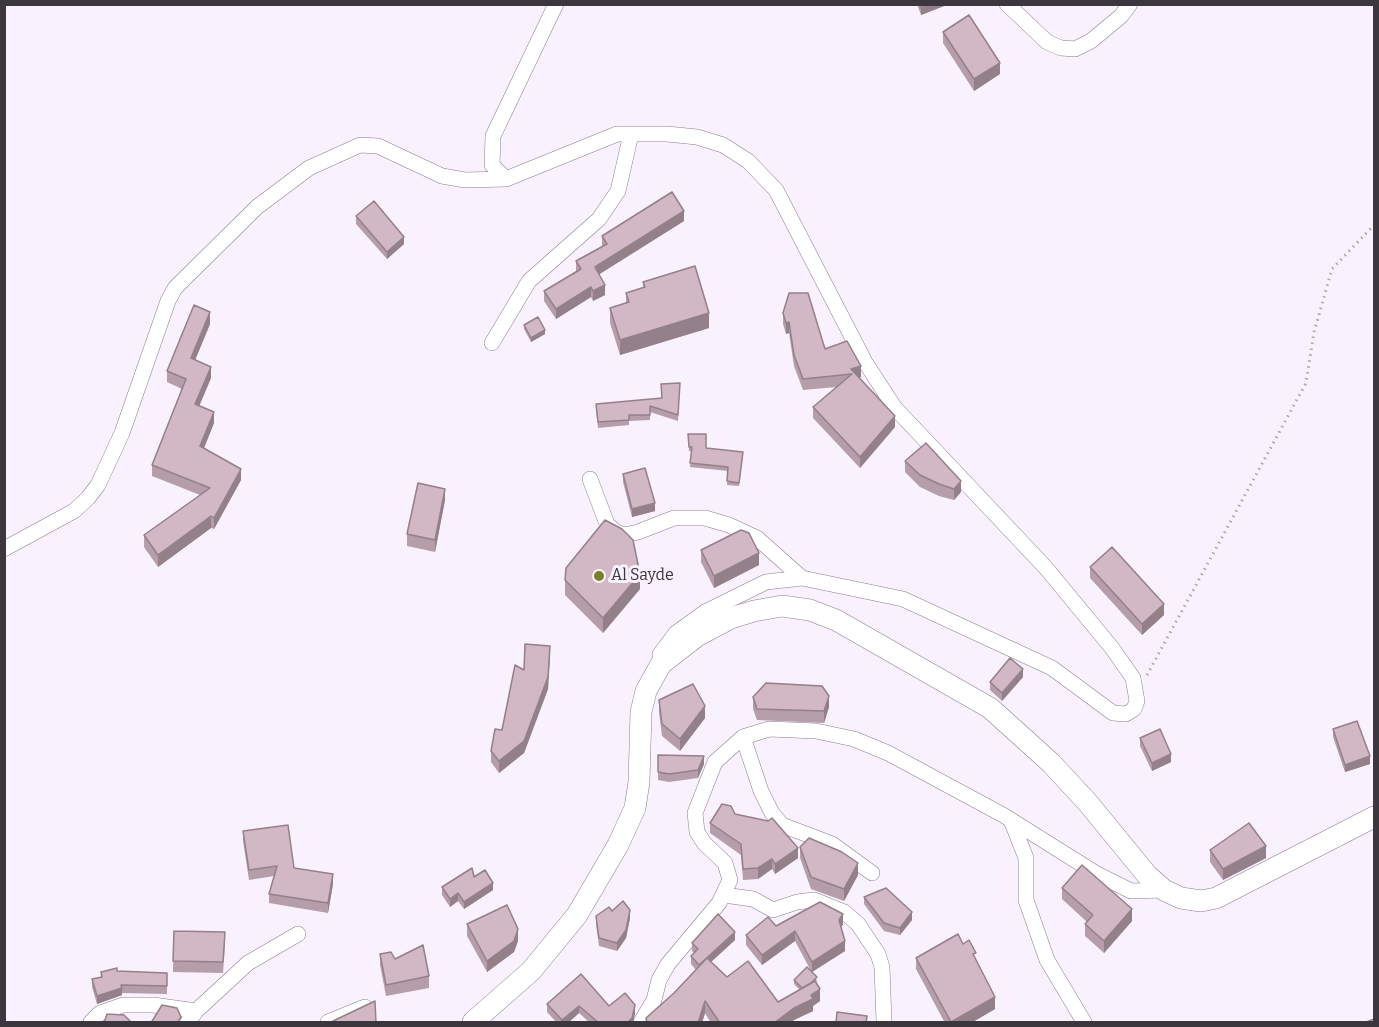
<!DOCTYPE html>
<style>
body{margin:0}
#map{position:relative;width:1379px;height:1027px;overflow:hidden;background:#faf1ff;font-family:Bitter,serif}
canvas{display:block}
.frame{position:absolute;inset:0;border:6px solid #3c363f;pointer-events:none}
</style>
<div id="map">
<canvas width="1379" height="1027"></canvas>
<div class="frame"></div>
</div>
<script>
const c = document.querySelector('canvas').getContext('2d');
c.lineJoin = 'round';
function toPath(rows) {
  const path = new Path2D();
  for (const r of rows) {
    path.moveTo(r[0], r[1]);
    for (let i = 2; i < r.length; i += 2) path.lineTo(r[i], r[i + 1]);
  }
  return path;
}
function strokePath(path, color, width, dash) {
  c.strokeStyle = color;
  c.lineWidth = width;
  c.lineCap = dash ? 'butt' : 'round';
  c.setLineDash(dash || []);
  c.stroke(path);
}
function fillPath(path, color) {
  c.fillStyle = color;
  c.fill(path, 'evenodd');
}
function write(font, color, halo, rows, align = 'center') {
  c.font = font + ' Bitter,serif';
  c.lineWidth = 6;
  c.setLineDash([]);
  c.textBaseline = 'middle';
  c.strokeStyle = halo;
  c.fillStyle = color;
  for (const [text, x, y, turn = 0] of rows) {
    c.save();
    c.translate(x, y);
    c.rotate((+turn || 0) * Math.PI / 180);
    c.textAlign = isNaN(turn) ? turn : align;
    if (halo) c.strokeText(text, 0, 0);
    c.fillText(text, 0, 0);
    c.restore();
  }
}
const path = toPath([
 [1147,675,1306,383,1314,332,1332,269,1374,225]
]);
const street = toPath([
 [1007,4,1047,42,1061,48,1075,49,1091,41,1121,16,1130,4],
 [506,179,492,165,493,136,556,4],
 [492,343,529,281,599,219,618,191,631,134],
 [590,479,607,524,616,532,625,535,638,532,674,518,705,518,729,525,757,538,802,578],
 [4,549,74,511,88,498,98,485,122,433,168,301,175,288,257,207,309,168,360,145,378,146,442,176,465,180,506,179,617,134,667,134,697,137,723,145,748,161,776,190,865,362,895,408,1046,568,1112,648,1133,678,1137,701,1134,709,1126,714,1113,713,1052,668,903,599,802,578,766,582,705,612,676,633,660,654,661,664],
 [743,737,769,729,816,731,854,739,888,753,1003,815,1097,874,1131,891,1164,890],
 [1011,820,1026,858,1026,900,1047,960,1084,1022],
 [724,895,753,899,773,910,797,902,814,900,844,912,858,924,878,954,882,967,884,1022],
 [91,1022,100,1013,123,1005,153,1005,196,1011],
 [188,1022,196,1011,248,963,298,934],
 [328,1022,365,1007],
 [641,1022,654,1000,659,980,668,964,719,903,730,880,725,863,704,843,697,832,695,813,715,762,743,737,761,791,772,813,782,825,832,844,872,873]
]);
const secondary = toPath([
 [473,1022,531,971,577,915,618,845,635,808,639,782,641,712,646,691,661,664,697,636,731,618,754,611,782,606,810,610,836,620,990,708,1051,763,1088,803,1147,875,1164,890,1181,898,1201,901,1216,898,1374,817]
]);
const wall = toPath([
 [917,4,944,4,944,6,921,15],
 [943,32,1000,74,974,91,943,43],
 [356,216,404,244,387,259,356,224],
 [684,221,599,274,605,295,593,301,591,297,556,319,544,301,544,291,576,271,576,261,602,246,602,236],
 [643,282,709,328,620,355,610,323,610,308,626,303,626,293,643,288],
 [783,313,825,349,861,377,859,378,895,427,860,468,813,418,813,407,837,387,803,390,794,366,789,333,786,334,783,324],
 [210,324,195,360,211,378,199,406,214,423,204,448,241,480,214,529,211,528,158,567,144,547,144,535,200,495,152,476,152,465,182,389,167,382,167,371],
 [524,325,545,334,531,342,524,329],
 [680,383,678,421,650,412,650,420,629,421,629,425,598,428,596,410,662,398],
 [688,434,706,448,743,456,739,486,727,485,728,471,690,467,692,451,689,451],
 [905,461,961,492,954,500,939,496,920,487,905,472],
 [623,474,655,511,632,517,623,482],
 [445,500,435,552,407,546,407,534],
 [701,550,759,565,714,588,701,562],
 [1090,567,1164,615,1142,635,1090,578],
 [565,580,640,589,603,633,565,595],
 [550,657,548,689,524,753,499,773,491,762,491,751,502,730,524,670],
 [1023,677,1002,701,990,690,990,682],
 [753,697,829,707,824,723,757,720,753,709],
 [659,700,705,718,680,751,662,736,659,712],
 [1333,729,1370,764,1345,772,1333,737],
 [1140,738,1171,762,1152,771,1140,746],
 [658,755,704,764,698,778,669,782,658,780],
 [735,814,798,858,775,874,772,869,758,879,743,880,741,855,710,833,710,823],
 [243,831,294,868,333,884,328,913,269,903,269,894,274,876,249,880,243,841],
 [800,847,858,875,844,901,811,889,800,858],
 [1210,850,1266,858,1223,880,1210,862],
 [474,877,493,890,464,909,458,901,450,907,442,895,442,887],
 [1062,888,1132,921,1104,953,1085,936,1085,924,1087,922,1062,899],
 [864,897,912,920,900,935,884,931,864,904],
 [612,911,630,918,626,938,617,951,599,946,596,924,596,916],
 [467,924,518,941,514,952,487,972,467,936],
 [843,924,841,927,845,951,812,972,817,981,816,982,820,1001,813,1006,813,1011,794,1020,790,1023,711,1023,705,1013,702,1023,646,1023,646,1018,674,993,696,970,691,964,691,956,694,953,692,951,692,943,735,940,711,962,727,977,778,1002,800,990,794,984,794,980,811,971,795,941,762,965,746,945,746,935,776,926],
 [174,931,225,944,223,973,173,972],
 [963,944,976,960,995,1009,971,1023,945,1023,916,969,916,958],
 [380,954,429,976,429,988,386,996,380,965],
 [117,971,167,973,167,994,122,993,122,995,97,1004,92,987,92,979,101,977,101,972],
 [547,1004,609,1006,635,1013,633,1023,590,1023,579,1013,568,1023,557,1023,547,1012]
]);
const shadedWall = toPath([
 [929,4,944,4,944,6,921,15,921,8],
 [1000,63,1000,74,974,91,974,79],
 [684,211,684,221,595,277,595,267],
 [404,237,404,244,387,259,387,252],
 [605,285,605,295,593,301,593,291],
 [591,287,591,297,556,319,556,309],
 [210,312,210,324,191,370,191,358],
 [709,313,709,328,620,355,620,340],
 [789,322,789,333,786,334,786,323],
 [545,330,545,334,531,342,531,338],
 [861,366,861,377,852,380,851,369],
 [211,367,211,378,195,416,195,404],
 [214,412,214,423,200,458,200,446],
 [895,416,895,427,860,468,860,457],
 [241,469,241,480,214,529,214,518],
 [961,481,961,492,954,500,954,489],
 [445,489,445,500,435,552,435,540],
 [655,503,655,511,632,517,632,509],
 [211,516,211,528,158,567,158,555],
 [759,553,759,565,714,588,714,576],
 [640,574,640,589,603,633,603,618],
 [1164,604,1164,615,1142,635,1142,624],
 [550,646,548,689,524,753,499,773,499,761],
 [1023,669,1023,677,1002,701,1002,693],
 [829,696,829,707,824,723,824,711],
 [705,706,705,718,680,751,680,739],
 [1171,754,1171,762,1152,771,1152,763],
 [704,756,704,764,698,778,698,770],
 [1370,756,1370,764,1345,772,1345,765],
 [1266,846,1266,858,1223,880,1223,869],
 [798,848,798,858,775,874,775,864],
 [772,859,772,869,758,879,758,868],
 [858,863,858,875,844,901,844,889],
 [333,874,333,884,328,913,328,903],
 [493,883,493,890,464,909,464,902],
 [458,893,458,901,450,907,450,899],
 [1132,909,1132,921,1104,953,1104,941],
 [630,910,630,918,626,938,617,951,617,943],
 [912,912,912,920,900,935,900,928],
 [843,914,843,924,839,931,839,920],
 [518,929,518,941,514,952,487,972,487,961],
 [795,931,795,941,762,965,762,955],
 [735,932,735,940,699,973,699,965],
 [845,941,845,951,812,972,812,962],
 [122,988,122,995,97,1004,97,996],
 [820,989,820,1001,813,1006,813,1011,794,1020,790,1023,774,1023],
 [995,997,995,1009,971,1023,951,1023],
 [705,1001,705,1013,702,1023,698,1023],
 [635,1005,635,1013,633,1023,627,1023],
 [579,1006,579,1013,568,1023,562,1023,562,1020]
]);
const building = toPath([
 [920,4,929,4,921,8,920,4],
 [969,15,1000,63,974,79,943,32,969,15],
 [672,192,684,211,595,267,605,285,593,291,591,287,556,309,544,291,581,269,576,261,607,244,602,236,672,192],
 [374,201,404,237,387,252,356,216,374,201],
 [695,266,709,313,620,340,610,308,629,302,626,293,645,287,643,282,695,266],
 [789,293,808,293,825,349,847,341,861,366,851,369,895,416,860,457,813,407,852,374,803,379,794,355,789,322,786,323,783,313,789,293],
 [194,305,210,312,191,358,211,367,195,404,214,412,200,446,241,469,214,518,211,516,158,555,144,535,210,488,152,465,186,379,167,371,194,305],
 [538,317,545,330,531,338,524,325,538,317],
 [680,383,678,415,650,406,650,415,629,415,629,420,598,422,596,404,662,398,661,384,680,383],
 [688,434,706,434,706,448,743,452,739,483,727,481,728,467,690,463,692,447,689,447,688,434],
 [926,443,961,481,954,489,939,484,920,475,905,461,926,443],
 [645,468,655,503,632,509,623,474,645,468],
 [418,483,445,489,435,540,407,534,418,483],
 [605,520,622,529,633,540,640,574,603,618,565,580,566,568,605,520],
 [741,530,749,533,759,553,714,576,701,550,741,530],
 [1112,547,1164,604,1142,624,1090,567,1112,547],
 [525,644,550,646,548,677,524,741,499,761,491,751,495,729,502,730,515,665,524,670,525,644],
 [1010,658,1023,669,1002,693,990,682,1010,658],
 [766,683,822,686,829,696,824,711,757,709,753,697,766,683],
 [693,684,705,706,680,739,662,724,659,700,693,684],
 [1357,721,1370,756,1345,765,1333,729,1357,721],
 [1160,729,1171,754,1152,763,1140,738,1160,729],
 [658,755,704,756,698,770,669,774,658,772,658,755],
 [722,804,731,806,735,814,768,821,772,818,798,848,775,864,772,859,758,868,743,869,741,844,710,823,722,804],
 [1249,823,1266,846,1223,869,1210,850,1249,823],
 [288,825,294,868,333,874,328,903,269,894,277,866,249,870,243,831,288,825],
 [809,838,842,852,858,863,844,889,811,877,800,847,809,838],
 [1082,865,1132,909,1104,941,1085,924,1093,915,1062,888,1082,865],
 [472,868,474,877,485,870,493,883,464,902,458,893,450,899,442,887,472,868],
 [886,888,912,912,900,928,884,923,864,897,886,888],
 [623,901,630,910,626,930,617,943,599,938,596,916,609,907,612,911,623,901],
 [820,902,843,914,839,920,845,941,812,962,795,931,762,955,746,935,768,917,776,926,820,902],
 [507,905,518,929,514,941,487,961,467,924,507,905],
 [718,914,735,932,699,965,691,956,698,949,692,943,718,914],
 [174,931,225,932,223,962,173,961,174,931],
 [958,934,963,944,969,940,976,953,973,954,995,997,951,1022,916,958,958,934],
 [423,945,429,976,386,985,380,954,391,952,395,959,423,945],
 [707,958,727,977,748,961,778,1002,815,981,820,989,811,995,813,999,794,1008,774,1023,720,1023,705,1001,698,1023,647,1023,646,1018,674,993,707,958],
 [807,967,817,977,811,983,802,988,794,980,807,967],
 [117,968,117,971,167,973,167,986,121,985,122,988,97,996,92,979,102,977,101,972,117,968],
 [581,974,609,1006,625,993,635,1005,632,1018,627,1023,599,1023,579,1006,562,1020,547,1004,581,974],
 [375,1001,376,1023,334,1023,333,1021,375,1001],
 [162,1005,177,1008,181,1017,177,1023,151,1023,162,1005],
 [837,1012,867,1016,866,1023,836,1023,837,1012],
 [107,1014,124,1015,132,1023,104,1023,107,1014],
 [1374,1019,1374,1023,1364,1023,1374,1019]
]);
const markers = [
 [599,576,6,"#797e28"]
];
const poiNames = [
 ["Al Sayde",611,576]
];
strokePath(street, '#8a7c91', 16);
strokePath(secondary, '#8a7c91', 22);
strokePath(path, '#ada5b1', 3, [1.5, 4.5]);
strokePath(street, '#fff', 15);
strokePath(secondary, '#fff', 21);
fillPath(wall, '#b59da9');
fillPath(shadedWall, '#938089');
fillPath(building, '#d2b7c4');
strokePath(building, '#938089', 1.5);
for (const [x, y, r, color] of markers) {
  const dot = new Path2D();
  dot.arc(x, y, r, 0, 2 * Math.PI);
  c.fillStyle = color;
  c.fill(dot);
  strokePath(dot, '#faf1ff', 2);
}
write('16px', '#3c363f', '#faf1ff', poiNames, 'left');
</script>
